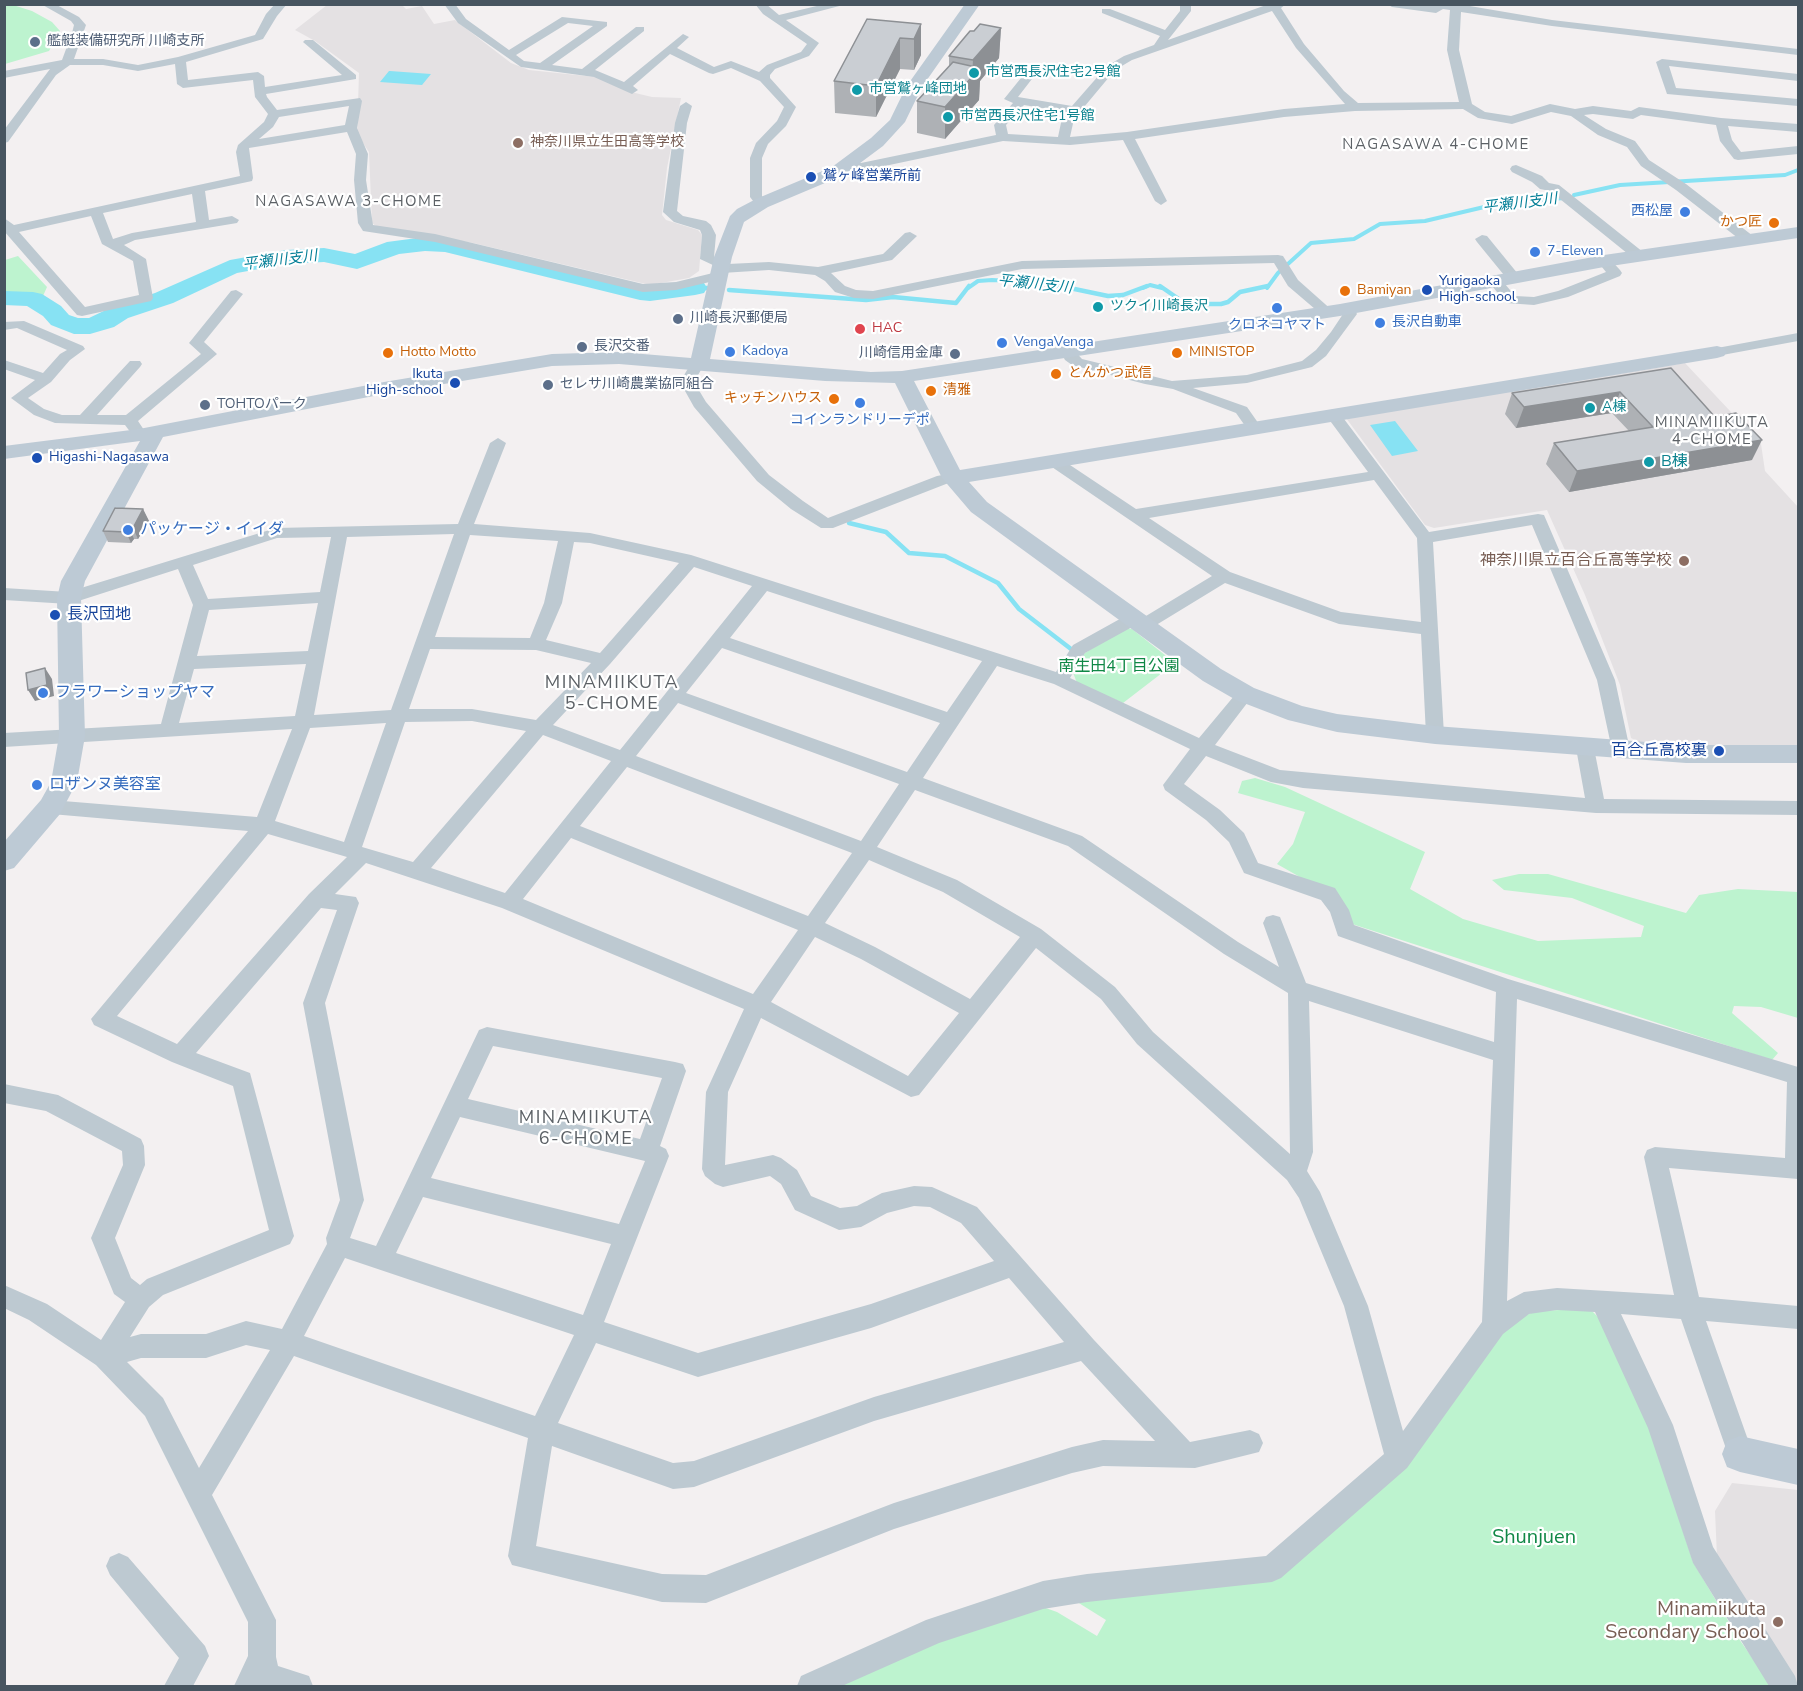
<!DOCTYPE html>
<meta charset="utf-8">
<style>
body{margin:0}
#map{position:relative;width:1803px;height:1691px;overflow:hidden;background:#f3f0f1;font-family:"Nunito Sans",sans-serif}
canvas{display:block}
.frame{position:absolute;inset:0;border:6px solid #475560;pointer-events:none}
</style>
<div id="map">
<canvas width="1803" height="1691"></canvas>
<div class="frame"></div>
</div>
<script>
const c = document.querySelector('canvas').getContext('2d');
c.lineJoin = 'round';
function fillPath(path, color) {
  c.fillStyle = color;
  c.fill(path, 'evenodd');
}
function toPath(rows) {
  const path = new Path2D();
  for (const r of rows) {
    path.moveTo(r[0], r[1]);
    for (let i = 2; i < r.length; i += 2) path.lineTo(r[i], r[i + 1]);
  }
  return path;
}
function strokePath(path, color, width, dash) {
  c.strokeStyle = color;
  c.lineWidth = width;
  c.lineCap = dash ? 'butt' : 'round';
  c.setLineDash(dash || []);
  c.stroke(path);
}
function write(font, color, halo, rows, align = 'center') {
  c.font = font + ' "Nunito Sans","Noto Sans JP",sans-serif';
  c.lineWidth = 4.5;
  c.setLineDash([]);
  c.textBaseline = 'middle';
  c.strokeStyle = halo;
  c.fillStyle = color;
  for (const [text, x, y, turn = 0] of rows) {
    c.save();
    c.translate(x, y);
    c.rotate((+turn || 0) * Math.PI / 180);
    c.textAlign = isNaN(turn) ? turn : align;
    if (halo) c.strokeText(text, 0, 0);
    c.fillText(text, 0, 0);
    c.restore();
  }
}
const education = toPath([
 [327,5,402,5,406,9,422,6,434,24,455,20,511,63,529,70,596,77,631,92,652,97,681,98,667,168,662,215,666,220,698,230,702,235,699,271,689,278,650,285,473,243,376,226,372,223,369,152,357,134,359,73,315,41,295,30],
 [1685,363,1761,444,1765,471,1798,507,1798,745,1679,747,1639,742,1631,738,1620,685,1585,595,1547,510,1434,528,1425,525,1346,418],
 [1732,1483,1798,1490,1798,1686,1717,1557,1715,1511]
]);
const green = toPath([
 [4,5,13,5,32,11,52,22,60,31,49,51,5,64],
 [18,256,47,287,43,296,25,304,5,301,5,260],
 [1124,628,1132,629,1175,663,1123,703,1077,683,1072,670,1085,653],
 [1255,778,1285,787,1425,852,1410,889,1463,919,1538,941,1641,937,1644,926,1572,898,1504,890,1492,880,1519,874,1548,874,1686,913,1699,895,1738,889,1798,892,1798,1018,1761,1007,1734,1006,1732,1013,1778,1053,1772,1060,1352,924,1328,893,1277,864,1293,844,1305,812,1238,793,1242,781],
 [1560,1310,1591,1310,1600,1319,1648,1423,1693,1562,1739,1639,1772,1686,834,1686,942,1638,1040,1606,1057,1612,1097,1636,1106,1620,1074,1600,1274,1577,1511,1321,1536,1311]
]);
const water = toPath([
 [389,71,390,71,431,74,422,85,380,82],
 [1395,421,1418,451,1392,456,1370,425]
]);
const streamFar1 = toPath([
 [1574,195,1620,185,1785,175,1798,170],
 [968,288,978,281,992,280,1045,283,1068,288],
 [1143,288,1150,285,1162,288],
 [1267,288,1278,273,1311,243,1354,239,1380,224,1425,221,1501,203,1564,198]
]);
const stream = toPath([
 [1060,286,1108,296,1123,295,1147,286],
 [1160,286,1186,304,1221,304,1228,302,1240,292,1268,286],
 [695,288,711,288],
 [729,290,866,300,893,297,956,303,969,286],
 [849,523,886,532,909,553,945,556,998,583,1019,609,1071,649]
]);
const river = toPath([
 [425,237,445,238,640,286,650,287,695,281,704,283,707,288,704,293,695,295,650,301,640,300,445,252,425,251,399,254,357,269,324,262,286,264,237,273,173,303,128,318,114,327,90,334,74,334,51,325,43,316,27,306,4,305,4,291,33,292,42,294,61,306,69,315,78,318,89,318,110,308,155,293,230,260,286,250,324,248,355,254,387,242,425,237]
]);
const street = toPath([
 [41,4,55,4,79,17,86,25,74,59,103,59,138,65,178,57,255,35,266,14,275,4,287,4,277,16,263,39,186,62,188,80,258,72,264,76,265,87,342,75,303,42,305,40,313,40,356,75,356,79,266,94,267,97,277,110,360,98,362,101,357,128,368,154,366,180,373,225,435,234,643,284,676,282,717,272,713,269,715,266,700,259,702,235,700,230,674,222,663,212,675,123,680,106,686,102,692,106,687,123,677,211,683,216,706,221,711,225,716,235,714,257,726,261,728,264,769,262,818,267,883,254,905,233,910,232,917,236,892,260,831,273,845,286,856,290,873,291,1022,261,1278,255,1283,256,1298,280,1334,312,1332,315,1322,315,1288,286,1274,263,1022,269,873,299,854,298,835,292,825,281,815,275,769,270,722,273,725,276,718,280,676,290,643,292,435,242,363,231,358,223,354,180,356,154,347,132,249,148,253,178,252,181,205,191,209,220,232,216,239,220,237,223,135,240,124,245,146,259,153,298,151,301,82,316,77,315,4,231,4,218,14,225,240,176,236,152,238,145,264,122,268,114,255,97,253,80,183,88,177,84,175,64,138,71,103,65,70,65,56,75,8,142,4,143,4,130,50,69,4,78,4,71,62,60,72,33,74,25,71,21,41,4],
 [349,106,345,125,259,139,273,127,279,117,349,106],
 [192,194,196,222,132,233,113,239,103,213,192,194],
 [91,216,102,244,133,261,139,295,85,307,19,232,91,216],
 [444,4,455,4,466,19,509,50,562,17,607,22,607,26,552,65,582,69,636,27,644,27,644,31,595,70,624,82,683,34,689,37,677,48,714,67,731,61,759,72,767,65,801,52,807,44,763,14,755,4,766,4,779,15,825,4,847,4,786,20,819,43,809,56,775,69,770,75,770,78,796,107,786,126,768,144,762,158,762,196,768,203,762,207,757,206,750,197,750,158,756,143,777,121,784,107,760,81,731,68,713,74,709,73,670,54,633,86,638,90,632,94,594,77,521,67,458,23,444,4],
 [568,23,593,26,540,63,524,61,516,55,568,23],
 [1180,4,1191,4,1191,11,1168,40,1269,4,1286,4,1281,8,1304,44,1344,91,1358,103,1459,102,1447,50,1450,10,1443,9,1436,13,1392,7,1387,4,1458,4,1552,20,1798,49,1798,55,1552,26,1461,12,1459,50,1472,104,1485,112,1511,116,1550,104,1575,109,1593,106,1631,111,1639,107,1721,118,1798,124,1798,132,1728,126,1732,140,1741,152,1798,146,1798,154,1738,160,1734,159,1720,141,1716,125,1641,115,1633,119,1593,114,1584,115,1606,129,1635,141,1649,160,1686,184,1753,236,1755,239,1753,242,1748,243,1743,242,1676,190,1641,166,1627,147,1598,135,1571,116,1551,112,1512,124,1478,118,1463,109,1355,111,1284,117,1135,139,1167,201,1161,205,1155,201,1123,140,1070,145,1003,141,861,171,843,168,841,165,847,161,861,163,996,135,994,125,1013,103,1004,99,1025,73,1029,71,1035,75,1018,97,1072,106,1107,66,1124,56,1154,45,1160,36,1102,13,1102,9,1110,9,1165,30,1180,11,1180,4],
 [1272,11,1296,48,1345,104,1284,109,1127,132,1070,137,1074,119,1115,70,1132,60,1272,11],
 [1024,105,1066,112,1062,118,1058,137,1008,134,1006,125,1024,105],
 [1662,59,1798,74,1798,81,1669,66,1676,88,1798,99,1798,106,1667,94,1656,62,1662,59],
 [1516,165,1542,176,1549,183,1559,185,1643,252,1645,255,1643,258,1633,258,1550,191,1540,189,1532,182,1512,172,1510,169,1512,166,1516,165],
 [1482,235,1487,236,1518,274,1520,277,1518,280,1508,280,1477,242,1475,239,1482,235],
 [1604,257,1609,258,1620,270,1622,273,1620,276,1568,297,1534,305,1506,303,1488,281,1490,278,1500,278,1515,296,1534,297,1558,291,1606,272,1597,261,1604,257],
 [236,290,243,294,204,342,217,354,138,421,144,430,141,433,131,433,125,425,55,423,34,415,11,398,35,380,4,369,4,360,43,373,60,354,67,350,17,328,4,330,4,322,24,321,83,346,85,349,70,360,51,382,28,398,44,409,62,415,80,415,130,361,140,361,142,364,140,367,97,415,126,415,201,354,189,343,231,291,236,290],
 [1347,304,1352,305,1357,314,1326,356,1312,367,1247,383,1193,388,1247,407,1261,427,1253,432,1248,430,1236,413,1173,389,1145,384,1072,365,1065,360,1060,351,1062,348,1072,348,1082,359,1172,381,1247,375,1302,361,1316,350,1331,332,1343,314,1340,308,1347,304],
 [1798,333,1798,341,1717,356,1710,352,1717,348,1798,333],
 [698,359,705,363,694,382,706,402,769,475,803,501,828,518,937,476,953,473,961,478,959,481,946,484,833,528,821,528,791,509,757,481,694,407,680,382,693,360,698,359],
 [1333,409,1338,411,1429,532,1538,514,1544,515,1615,680,1630,750,1628,755,1621,757,1614,755,1612,750,1597,680,1532,525,1433,542,1444,735,1441,740,1435,742,1429,740,1426,735,1421,634,1339,624,1225,583,1148,630,1142,632,1136,630,1134,626,1085,653,1070,678,1199,738,1239,690,1245,688,1251,690,1254,694,1251,698,1215,745,1280,770,1585,798,1576,748,1578,743,1585,741,1592,743,1594,748,1604,799,1798,801,1798,815,1596,813,1303,788,1271,782,1206,756,1184,784,1220,810,1244,833,1258,863,1335,888,1349,910,1354,925,1508,979,1798,1067,1798,1179,1669,1168,1699,1297,1798,1306,1798,1329,1706,1321,1753,1454,1749,1463,1740,1467,1731,1463,1681,1319,1621,1314,1673,1425,1713,1547,1795,1676,1798,1686,1769,1686,1693,1563,1648,1428,1595,1312,1557,1310,1529,1314,1503,1334,1407,1468,1281,1578,1272,1582,1087,1602,1043,1609,939,1643,842,1686,797,1686,801,1676,926,1620,1043,1581,1087,1574,1266,1556,1384,1454,1344,1306,1299,1198,1287,1180,1137,1044,1101,999,1036,948,919,1095,911,1097,761,1018,728,1092,725,1165,773,1155,781,1158,797,1170,811,1196,840,1208,857,1206,882,1193,914,1186,932,1187,977,1207,1094,1340,1190,1442,1250,1430,1259,1434,1263,1443,1259,1452,1195,1468,1103,1466,1072,1473,894,1529,706,1603,662,1602,512,1565,508,1556,528,1438,294,1356,212,1495,276,1620,276,1657,278,1666,309,1676,313,1686,234,1686,248,1656,248,1622,145,1416,96,1365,29,1320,4,1308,4,1285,47,1304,101,1340,125,1302,114,1294,91,1238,123,1165,122,1151,46,1111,4,1103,4,1084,58,1095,141,1139,144,1146,145,1165,115,1238,131,1278,140,1285,147,1279,269,1230,233,1086,172,1062,94,1025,91,1019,248,831,51,814,44,812,41,807,44,802,51,800,257,817,292,729,4,747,4,733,161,724,193,605,178,569,69,604,4,600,4,588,68,592,276,528,458,524,490,443,498,438,506,443,474,524,590,533,691,555,1056,672,1073,645,1127,615,1133,613,1139,615,1141,619,1212,576,1046,463,1044,460,1046,457,1058,457,1136,509,1368,472,1325,414,1333,409],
 [1374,480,1417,538,1421,622,1341,612,1230,572,1149,518,1374,480],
 [454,534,391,710,314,715,347,537,454,534],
 [470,535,558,541,544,603,530,638,435,637,470,535],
 [331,537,320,592,208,599,193,565,277,538,331,537],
 [574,542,590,543,679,563,600,653,546,640,562,603,574,542],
 [694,567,752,586,620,750,553,725,610,664,694,567],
 [767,591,982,661,947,712,730,638,767,591],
 [318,603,308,651,197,656,209,610,318,603],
 [722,648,940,723,907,772,686,693,722,648],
 [430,649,536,650,591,663,536,720,472,709,409,709,430,649],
 [306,664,295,716,179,723,194,669,306,664],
 [997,666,1054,684,1190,749,1163,785,1165,790,1206,820,1229,842,1244,873,1321,900,1330,912,1338,936,1496,992,1494,1042,1306,983,1280,917,1273,915,1266,917,1263,923,1279,967,1238,942,1082,836,923,778,997,666],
 [678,703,899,784,861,841,636,756,678,703],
 [472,721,526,731,413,862,362,847,405,722,472,721],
 [386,723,344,842,275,821,310,728,386,723],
 [543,735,611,761,505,893,431,868,543,735],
 [627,767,852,853,808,916,580,826,627,767],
 [915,790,1068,846,1224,954,1288,993,1290,1154,1153,1032,1115,987,1041,929,957,880,877,847,915,790],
 [268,834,347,857,309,894,177,1044,117,1016,268,834],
 [571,838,798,930,753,994,523,899,571,838],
 [869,860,943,892,1020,937,970,999,875,947,825,923,869,860],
 [366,863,502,908,744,1009,706,1092,702,1169,705,1176,715,1184,723,1187,770,1176,781,1184,795,1210,839,1230,861,1227,887,1213,914,1206,930,1207,961,1223,994,1261,871,1304,698,1353,604,1322,669,1156,666,1149,660,1146,686,1071,683,1064,675,1062,487,1027,479,1030,376,1246,350,1238,364,1200,325,1003,359,903,356,897,335,894,366,863],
 [321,908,337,910,303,1003,340,1200,326,1238,327,1244,282,1329,246,1321,206,1334,141,1334,130,1337,149,1307,163,1295,290,1244,294,1236,250,1073,196,1053,321,908],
 [815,937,861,959,959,1013,908,1076,771,1002,815,937],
 [1517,999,1787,1082,1785,1158,1655,1147,1647,1150,1644,1157,1674,1295,1557,1288,1524,1292,1507,1301,1517,999],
 [1309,1001,1493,1060,1482,1322,1403,1431,1368,1306,1320,1192,1307,1171,1313,1152,1309,1001],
 [493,1046,662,1078,640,1139,468,1099,493,1046],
 [460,1117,645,1161,619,1224,431,1178,460,1117],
 [423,1197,611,1244,583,1315,396,1253,423,1197],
 [345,1258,574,1335,535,1416,304,1336,345,1258],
 [1009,1278,1064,1342,874,1397,694,1461,673,1463,558,1423,596,1343,698,1377,871,1328,1009,1278],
 [246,1345,270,1350,199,1468,163,1398,127,1362,141,1358,206,1358,246,1345],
 [1081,1361,1155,1441,1103,1440,1072,1447,894,1503,706,1575,662,1574,536,1546,552,1446,673,1489,694,1487,874,1421,1081,1361],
 [119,1553,128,1557,205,1646,209,1656,193,1686,164,1686,179,1658,110,1575,106,1566,110,1557,119,1553]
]);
const secondary = toPath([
 [965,4,980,4,922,87,905,122,883,146,844,175,768,207,744,222,732,257,710,359,871,372,902,371,1340,304,1604,255,1798,227,1798,238,1604,267,1340,316,914,381,960,470,1717,346,1724,348,1727,352,1724,356,1717,358,969,482,987,502,1221,669,1254,688,1302,706,1337,714,1435,726,1686,745,1798,745,1798,763,1686,763,1435,744,1337,732,1288,720,1236,700,1203,681,971,512,942,478,895,383,825,381,619,364,552,366,384,394,163,437,85,581,81,598,85,736,77,782,60,814,14,868,4,871,4,842,41,800,51,782,59,736,57,598,61,581,140,441,4,459,4,446,139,429,384,382,552,354,619,352,691,358,714,257,730,216,737,209,756,199,832,167,871,138,890,120,906,87,965,4],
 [1740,1436,1798,1449,1798,1485,1740,1472,1727,1467,1722,1454,1727,1441,1740,1436]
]);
const wall = toPath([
 [921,24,921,55,914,70,900,69,876,117,835,113,834,81],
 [1001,28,999,58,980,81,979,100,945,139,917,133,917,101,949,67,949,56,974,31],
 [1671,368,1752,460,1569,492,1546,464,1554,443,1629,431,1612,413,1516,428,1505,414,1512,393],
 [143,509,149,521,138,539,134,539,131,543,108,542,103,531]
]);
const shadedWall = toPath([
 [921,24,921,55,914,70,914,39],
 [1001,28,999,58,980,81,979,100,945,139,945,107,972,78,973,60],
 [900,38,900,69,876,117,876,86],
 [1620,392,1612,413,1516,428,1524,407],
 [1762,440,1752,460,1569,492,1577,471],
 [143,509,149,521,138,539,133,528],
 [129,527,134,539,131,543,126,532],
 [45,668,52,679,54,696,35,701,28,690]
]);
const building = toPath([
 [867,19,921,24,914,39,900,38,876,86,834,81,867,19],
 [980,24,1001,28,973,60,949,56,970,31,974,31,980,24],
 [953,62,980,68,945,107,917,101,953,62],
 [1671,368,1715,417,1736,413,1762,440,1577,471,1554,443,1653,427,1620,392,1524,407,1512,393,1671,368],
 [115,508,143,509,133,528,129,527,126,532,103,531,115,508],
 [45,668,47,685,28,690,26,673,45,668]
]);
const markers = [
 [35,42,6,"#5c6f8a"],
 [974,73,6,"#0f9aa8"],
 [857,90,6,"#0f9aa8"],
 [948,117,6,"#0f9aa8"],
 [518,143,6,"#8d6e63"],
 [811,177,6,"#1a4fb4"],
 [1685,212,6,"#3f7fe0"],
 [1774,223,6,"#e8710a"],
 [1535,252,6,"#3f7fe0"],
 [1427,290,6,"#1a4fb4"],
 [1345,291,6,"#e8710a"],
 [1098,307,6,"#0f9aa8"],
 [1277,308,6,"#3f7fe0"],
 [678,319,6,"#5c6f8a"],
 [1380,323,6,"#3f7fe0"],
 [860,329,6,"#e0444e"],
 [1002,343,6,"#3f7fe0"],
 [582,347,6,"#5c6f8a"],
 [730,352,6,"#3f7fe0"],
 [388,353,6,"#e8710a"],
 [1177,353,6,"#e8710a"],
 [955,354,6,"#5c6f8a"],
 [1056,374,6,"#e8710a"],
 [455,383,6,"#1a4fb4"],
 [548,385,6,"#5c6f8a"],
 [931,391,6,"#e8710a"],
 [834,399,6,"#e8710a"],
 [860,403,6,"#3f7fe0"],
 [205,405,6,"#5c6f8a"],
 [1590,408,6,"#0f9aa8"],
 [37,458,6,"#1a4fb4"],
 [1649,462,6,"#0f9aa8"],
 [128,530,6,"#3f7fe0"],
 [1684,561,6,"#8d6e63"],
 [55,615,6,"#1a4fb4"],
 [43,693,6,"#3f7fe0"],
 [1719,751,6,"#1a4fb4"],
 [37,785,6,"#3f7fe0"],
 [1778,1622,6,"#8d6e63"]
];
const farServicenames = [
 ["艦艇装備研究所 川崎支所",47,42],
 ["川崎長沢郵便局",690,319],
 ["長沢交番",594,347],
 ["川崎信用金庫",943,354,"right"],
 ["セレサ川崎農業協同組合",560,385],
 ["TOHTOパーク",217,405]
];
const farCulturenames = [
 ["市営西長沢住宅2号館",986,73],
 ["市営鷲ヶ峰団地",869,90],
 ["市営西長沢住宅1号館",960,117],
 ["ツクイ川崎長沢",1110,307],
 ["A棟",1602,408]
];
const farEducationnames = [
 ["神奈川県立生田高等学校",530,143]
];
const farTransitnames = [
 ["鷲ヶ峰営業所前",823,177],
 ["Yurigaoka",1439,282],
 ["High-school",1439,298],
 ["Ikuta",443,375,"right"],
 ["High-school",443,391,"right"],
 ["Higashi-Nagasawa",49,458]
];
const farShopnames = [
 ["西松屋",1673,212,"right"],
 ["7-Eleven",1547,252],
 ["長沢自動車",1392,323],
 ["クロネコヤマト",1277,326,"center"],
 ["VengaVenga",1014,343],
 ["Kadoya",742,352],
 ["コインランドリーデポ",860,421,"center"]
];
const farFoodnames = [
 ["かつ匠",1762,223,"right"],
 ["Bamiyan",1357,291],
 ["Hotto Motto",400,353],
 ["MINISTOP",1189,353],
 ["とんかつ武信",1068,374],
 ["清雅",943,391],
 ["キッチンハウス",822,399,"right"]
];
const farHealthnames = [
 ["HAC",872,329]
];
const farNeighbourhoodnames = [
 ["NAGASAWA 4-CHOME",1436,145],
 ["NAGASAWA 3-CHOME",349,202],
 ["MINAMIIKUTA",1712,423],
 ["4-CHOME",1712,440]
];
const farWaternames = [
 ["平瀬川支川",1520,204,-7],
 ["平瀬川支川",280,261,-7],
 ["平瀬川支川",1035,285,6]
];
const cultureNames = [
 ["B棟",1661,462]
];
const shopNames = [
 ["パッケージ・イイダ",140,530],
 ["フラワーショップヤマ",55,693],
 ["ロザンヌ美容室",49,785]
];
const educationNames = [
 ["神奈川県立百合丘高等学校",1672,561]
];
const transitNames = [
 ["長沢団地",67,615],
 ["百合丘高校裏",1707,751,"right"]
];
const parkNames = [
 ["南生田4丁目公園",1119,667]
];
const neighbourhoodNames = [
 ["MINAMIIKUTA",612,684],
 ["5-CHOME",612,705],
 ["MINAMIIKUTA",586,1119],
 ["6-CHOME",586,1140]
];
const nearParknames = [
 ["Shunjuen",1534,1538]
];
const nearEducationnames = [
 ["Minamiikuta",1766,1610],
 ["Secondary School",1766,1633]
];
fillPath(education, '#e4e1e3');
fillPath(green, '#bdf3cf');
fillPath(water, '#87e2f3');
strokePath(streamFar1, '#87e2f3', 4);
strokePath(stream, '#87e2f3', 4.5);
fillPath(river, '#87e2f3');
fillPath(street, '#bdc9d1');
fillPath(secondary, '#bdcad5');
fillPath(wall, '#aeb1b5');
fillPath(shadedWall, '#8d9094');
fillPath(building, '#caced3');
strokePath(building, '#8d9094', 1.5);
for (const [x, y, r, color] of markers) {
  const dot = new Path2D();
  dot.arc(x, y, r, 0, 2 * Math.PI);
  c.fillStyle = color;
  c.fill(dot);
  strokePath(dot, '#fff', 2);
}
write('14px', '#4e5e75', '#fff', farServicenames, 'left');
write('14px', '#0d838f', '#fff', farCulturenames, 'left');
write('14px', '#785e54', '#fff', farEducationnames, 'left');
write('14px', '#164399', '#fff', farTransitnames, 'left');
write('14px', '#366cbe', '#fff', farShopnames, 'left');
write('14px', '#c56008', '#fff', farFoodnames, 'left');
write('14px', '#be3a42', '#fff', farHealthnames, 'left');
c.letterSpacing = '1.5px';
write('15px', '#5c6166', '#fff', farNeighbourhoodnames);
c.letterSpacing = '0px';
write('italic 15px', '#047f97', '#fff', farWaternames);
write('16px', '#0d838f', '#fff', cultureNames, 'left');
write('16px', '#366cbe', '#fff', shopNames, 'left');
write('16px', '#785e54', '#fff', educationNames, 'right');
write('16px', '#164399', '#fff', transitNames, 'left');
write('16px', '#108846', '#fff', parkNames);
c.letterSpacing = '1.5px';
write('18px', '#5c6166', '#fff', neighbourhoodNames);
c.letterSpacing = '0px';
write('20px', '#108846', '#fff', nearParknames);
write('20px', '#785e54', '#fff', nearEducationnames, 'right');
</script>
